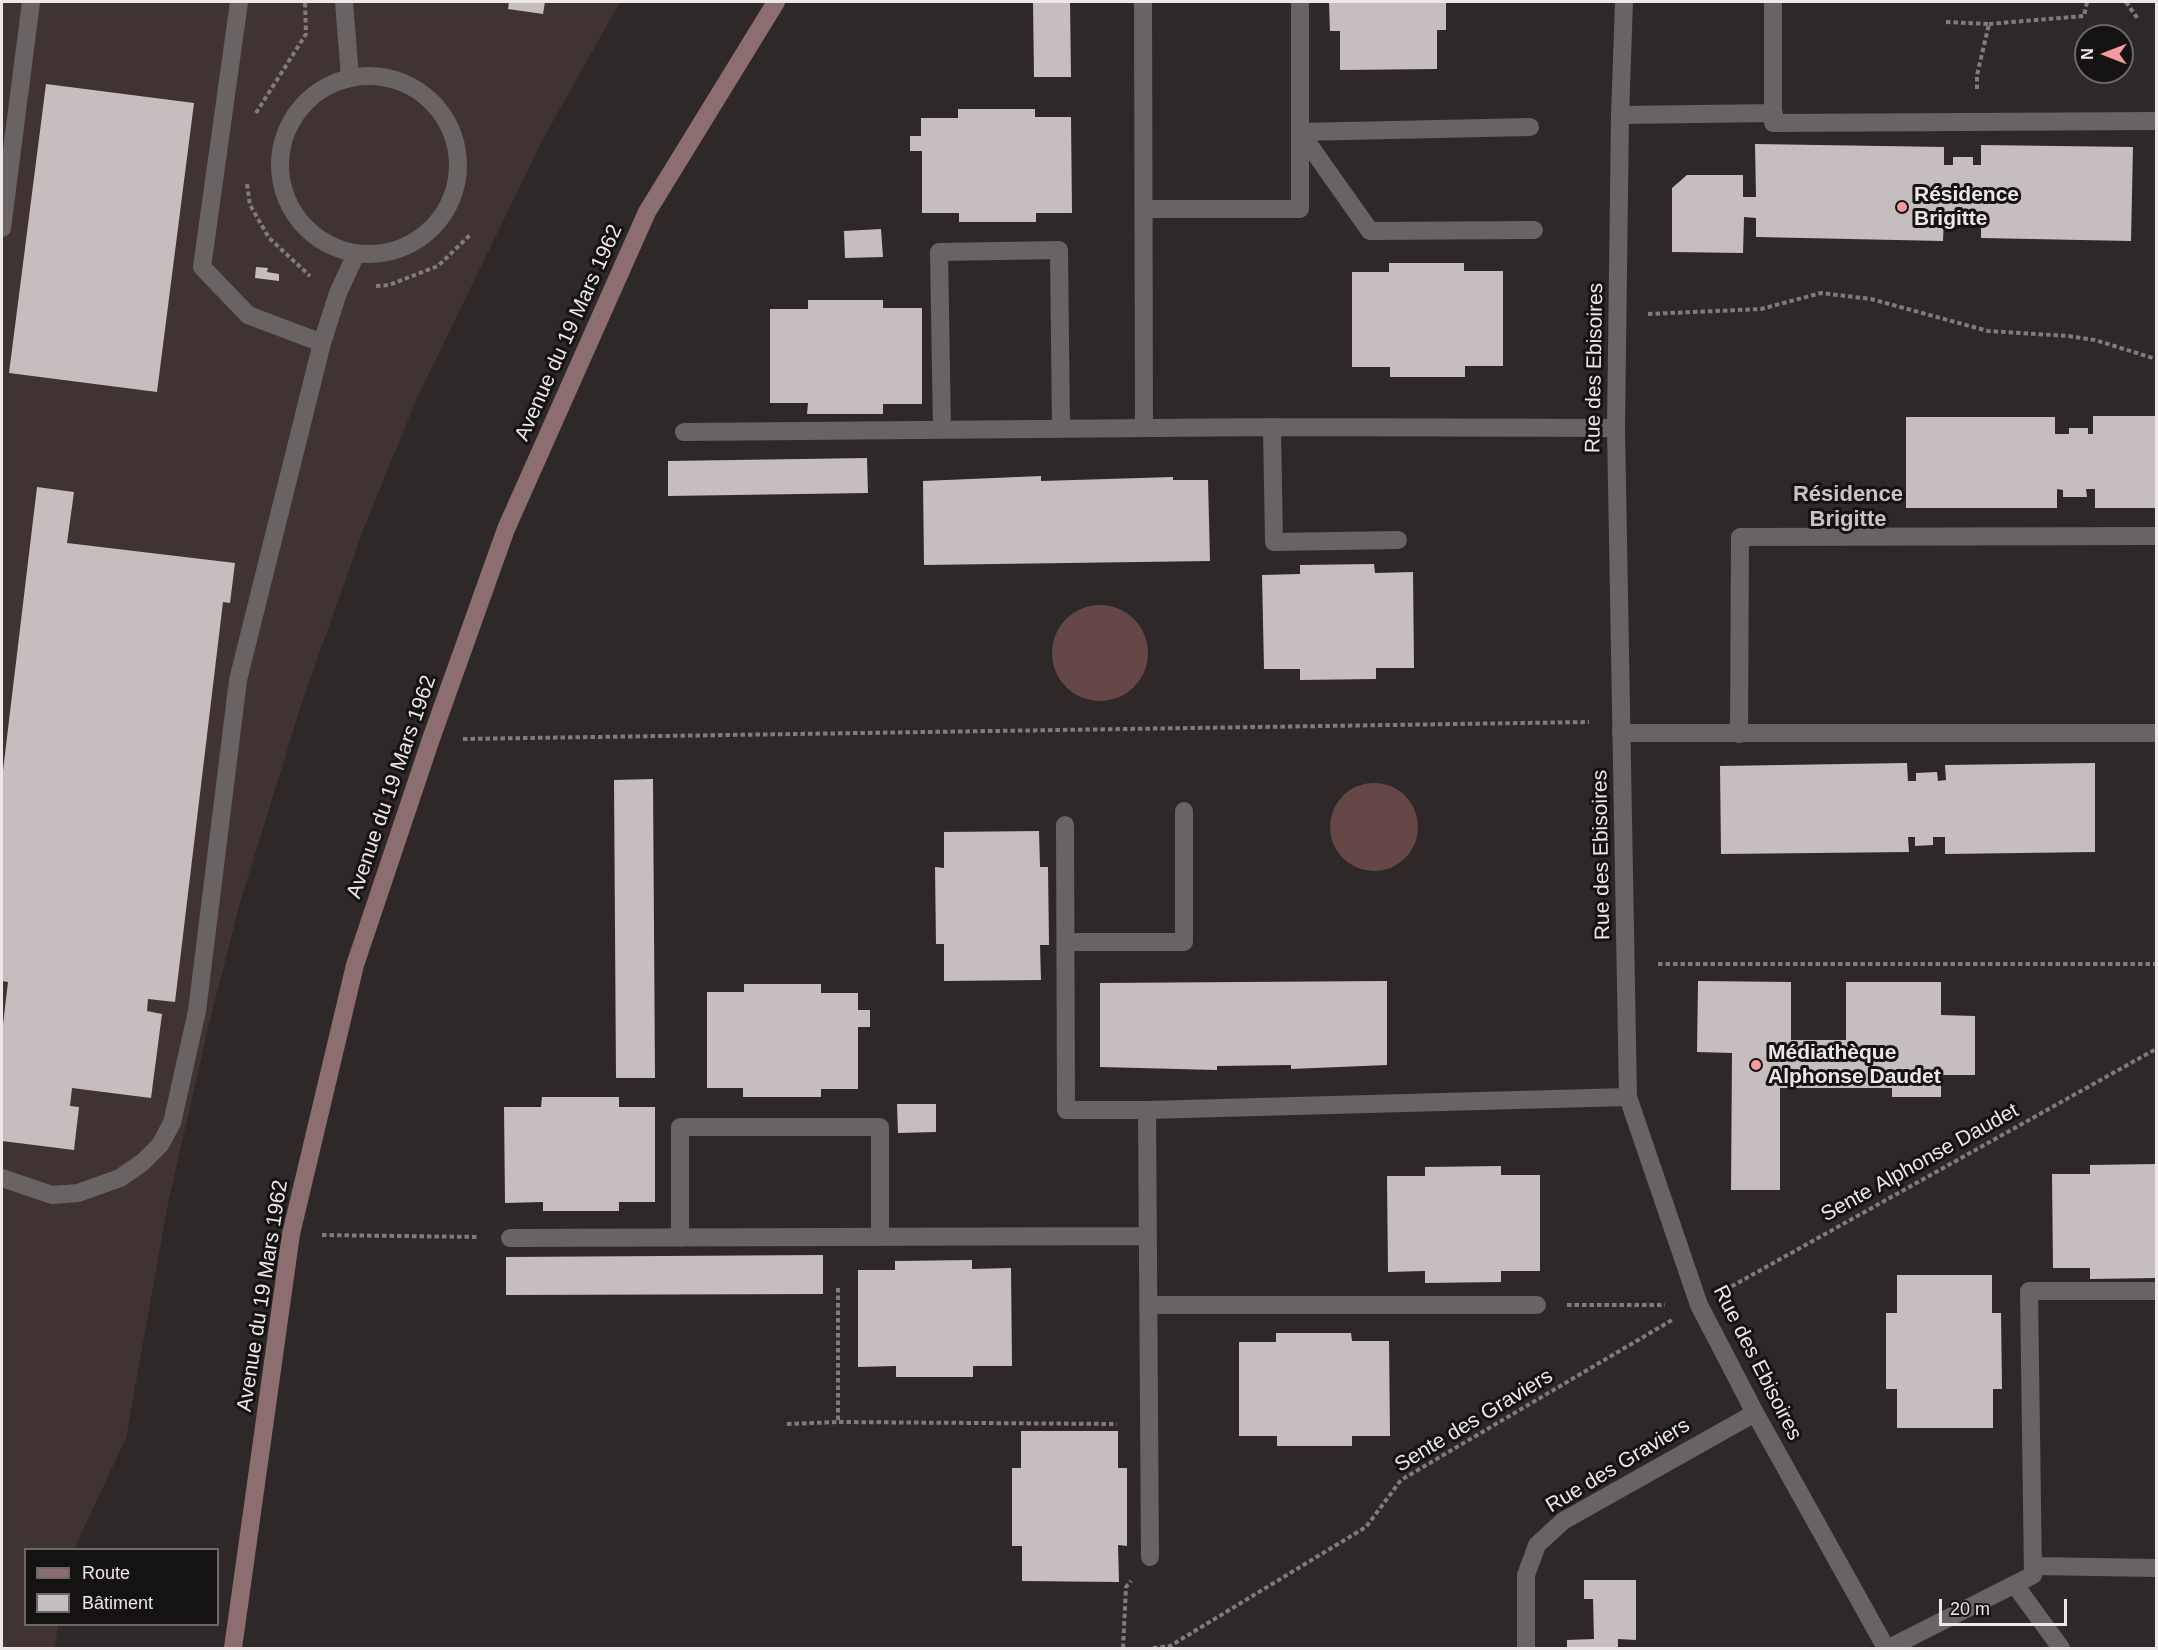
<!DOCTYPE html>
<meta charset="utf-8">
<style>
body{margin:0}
#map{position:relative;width:2158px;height:1650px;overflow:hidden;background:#2f2829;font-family:Arial,sans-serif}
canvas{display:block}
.frame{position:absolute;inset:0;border:3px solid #ece8e8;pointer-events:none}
.legend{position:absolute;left:24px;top:1548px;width:195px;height:78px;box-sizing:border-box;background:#151212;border:2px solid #6b6868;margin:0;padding:8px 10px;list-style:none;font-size:18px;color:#ece8e8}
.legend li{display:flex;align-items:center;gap:12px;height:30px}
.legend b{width:30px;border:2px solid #6b6868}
.north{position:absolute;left:2074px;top:24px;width:60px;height:60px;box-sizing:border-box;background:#151212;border:2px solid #6b6868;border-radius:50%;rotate:270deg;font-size:16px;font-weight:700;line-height:24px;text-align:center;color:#ece8e8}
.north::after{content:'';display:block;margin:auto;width:21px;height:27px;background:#f49aa0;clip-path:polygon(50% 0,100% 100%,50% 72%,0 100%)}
.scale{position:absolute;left:1939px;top:1599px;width:128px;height:27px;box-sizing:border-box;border:3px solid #ece8e8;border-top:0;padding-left:8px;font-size:18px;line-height:21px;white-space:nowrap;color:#ece8e8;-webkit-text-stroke:4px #151212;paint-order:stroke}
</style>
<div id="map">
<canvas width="2158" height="1650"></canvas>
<div class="frame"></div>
<ul class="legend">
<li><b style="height:8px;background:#8c6e70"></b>Route</li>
<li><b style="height:16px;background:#c6bebe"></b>Bâtiment</li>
</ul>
<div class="north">N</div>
<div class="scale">20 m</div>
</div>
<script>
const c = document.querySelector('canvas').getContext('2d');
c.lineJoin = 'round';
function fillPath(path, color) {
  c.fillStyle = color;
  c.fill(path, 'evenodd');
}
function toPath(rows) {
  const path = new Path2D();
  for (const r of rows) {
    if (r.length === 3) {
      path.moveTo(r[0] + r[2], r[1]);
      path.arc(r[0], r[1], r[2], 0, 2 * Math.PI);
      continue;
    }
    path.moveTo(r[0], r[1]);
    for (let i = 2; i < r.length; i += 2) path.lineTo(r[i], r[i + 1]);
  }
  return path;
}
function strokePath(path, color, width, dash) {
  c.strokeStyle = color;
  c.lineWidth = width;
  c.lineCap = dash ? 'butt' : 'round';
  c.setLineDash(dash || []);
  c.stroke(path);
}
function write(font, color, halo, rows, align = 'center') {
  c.font = font + ' Arial,sans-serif';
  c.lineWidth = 6;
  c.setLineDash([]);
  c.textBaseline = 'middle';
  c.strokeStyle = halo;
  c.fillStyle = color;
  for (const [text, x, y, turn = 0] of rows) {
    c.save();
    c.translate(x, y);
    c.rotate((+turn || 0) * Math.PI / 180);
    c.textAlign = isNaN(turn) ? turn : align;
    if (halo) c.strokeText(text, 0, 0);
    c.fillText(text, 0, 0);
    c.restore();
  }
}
const built = toPath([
 [2,2,620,2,543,139,417,398,365,525,302,702,240,903,211,1016,168,1203,126,1438,74,1549,26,1550,26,1624,58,1625,55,1648,2,1648]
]);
const green = toPath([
 [1100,653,48],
 [1374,827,44]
]);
const building = toPath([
 [509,2,545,2,543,14,508,9],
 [1033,2,1070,2,1071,77,1034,77],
 [1329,2,1446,2,1446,30,1437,30,1437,69,1340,70,1340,31,1330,31],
 [46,84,194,103,157,392,9,373],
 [958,109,1035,109,1035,117,1071,117,1072,213,1036,213,1036,222,959,222,959,213,922,213,922,151,910,151,910,136,921,136,921,118,958,118],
 [1755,144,1944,147,1944,165,1953,165,1953,157,1973,157,1973,165,1981,165,1981,145,2133,147,2131,241,1981,238,1981,219,1967,219,1967,227,1950,226,1950,218,1944,218,1943,241,1756,237,1756,218,1744,217,1743,253,1672,252,1672,188,1687,175,1743,175,1743,197,1756,197],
 [881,229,883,257,845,258,844,231],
 [1389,263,1464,263,1464,271,1503,271,1503,366,1465,366,1465,377,1390,377,1390,367,1352,367,1352,272,1389,272],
 [256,267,268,268,267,272,279,274,279,281,255,278],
 [808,300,883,300,883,308,922,308,922,404,883,404,883,414,807,414,808,403,770,403,770,309,808,309],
 [2093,416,2156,416,2156,508,2095,508,2095,489,2086,489,2087,497,2063,497,2063,490,2057,489,2057,508,1906,508,1906,417,2055,417,2055,434,2069,434,2069,428,2088,428,2088,434,2093,434],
 [867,458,868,493,668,496,668,461],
 [1041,476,1041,481,1173,477,1173,480,1208,480,1210,561,924,565,923,481],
 [37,487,74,492,67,543,235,563,230,603,223,602,175,1002,148,999,147,1011,162,1014,151,1098,72,1088,70,1106,79,1107,74,1150,2,1141,2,1033,8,982,2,981,2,779],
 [1374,564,1375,573,1413,572,1414,668,1376,668,1376,679,1300,680,1300,669,1264,669,1262,575,1300,574,1300,565],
 [1907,763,1908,781,1916,781,1916,773,1937,772,1938,781,1946,780,1945,765,2095,763,2095,852,1945,854,1945,837,1933,837,1933,845,1915,846,1915,837,1908,837,1909,852,1721,854,1720,766],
 [653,779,655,1078,616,1078,614,780],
 [1039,831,1040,867,1048,867,1049,945,1040,945,1041,980,944,981,944,944,936,944,935,867,944,868,944,832],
 [1387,981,1387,1065,1291,1069,1291,1065,1217,1066,1217,1070,1100,1067,1100,983],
 [1698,981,1791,982,1791,1040,1846,1040,1846,982,1941,982,1941,1015,1975,1016,1975,1075,1941,1075,1941,1097,1892,1097,1892,1088,1780,1088,1780,1190,1731,1190,1732,1053,1697,1052],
 [744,984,821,984,821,993,858,993,858,1010,870,1010,870,1027,858,1027,858,1089,821,1089,821,1097,743,1097,743,1088,707,1088,707,992,744,992],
 [542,1097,619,1097,619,1107,655,1107,655,1202,619,1202,619,1211,543,1211,543,1202,505,1203,504,1107,541,1107],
 [897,1104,936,1104,936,1132,898,1133],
 [2156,1164,2156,1278,2090,1279,2090,1268,2053,1268,2052,1174,2090,1174,2090,1165],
 [1501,1166,1501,1175,1540,1175,1540,1271,1501,1271,1501,1282,1425,1283,1425,1271,1388,1272,1387,1176,1425,1176,1425,1167],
 [823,1255,823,1294,506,1295,506,1257],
 [972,1260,972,1269,1011,1268,1012,1366,973,1366,973,1377,896,1377,896,1366,858,1367,858,1270,895,1270,895,1261],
 [1897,1275,1992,1275,1992,1313,2001,1313,2002,1389,1993,1389,1993,1428,1897,1428,1897,1389,1886,1389,1886,1313,1897,1313],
 [1276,1333,1351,1333,1352,1341,1389,1341,1390,1436,1352,1436,1352,1446,1277,1446,1277,1436,1239,1436,1239,1342,1276,1342],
 [1021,1431,1118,1431,1118,1468,1127,1468,1127,1546,1118,1545,1119,1582,1022,1581,1022,1546,1012,1546,1012,1468,1021,1468],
 [1584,1580,1636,1580,1636,1640,1618,1639,1618,1648,1567,1648,1567,1640,1594,1639,1593,1599,1584,1599]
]);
const path = toPath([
 [2126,2,2138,19],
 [1946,22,1989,24,1977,75,1977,92],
 [1989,24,2084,16,2087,2],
 [256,113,306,34,305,2],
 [247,184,250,205,269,238,310,276],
 [376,286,389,285,438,266,470,235],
 [1648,314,1761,309,1821,293,1871,299,1988,331,2068,336,2095,340,2156,359],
 [463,739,1589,722],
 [1658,964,2156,964],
 [322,1235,479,1237],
 [838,1288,838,1422,1117,1424],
 [1725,1290,2156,1049],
 [1567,1305,1665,1305],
 [787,1424,838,1422],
 [1123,1648,1126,1587,1131,1581],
 [1153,1648,1170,1646,1366,1527,1401,1480,1672,1320]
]);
const lane = toPath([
 [239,2,202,267,248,315,322,343],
 [1143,2,1144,428],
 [1773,2,1773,123,2156,121],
 [1620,115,1774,113],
 [1300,132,1370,231,1534,230],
 [1300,132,1530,127],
 [1144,209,1300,209,1300,2],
 [2,228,31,2],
 [1272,427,1274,542,1398,540],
 [942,430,939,252,1059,250,1061,429],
 [684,432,1272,427,1616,428],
 [1621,733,2156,733],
 [1739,734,1740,537,2156,536],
 [1065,825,1066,1110,1147,1110],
 [1066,942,1184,942,1184,811],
 [2,1178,52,1195,78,1193,120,1178,143,1162,160,1145,172,1123,197,1011,238,680,322,343,338,293,356,254],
 [510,1238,1147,1236],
 [680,1238,680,1127,880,1127,880,1237],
 [1148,1305,1537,1305],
 [1150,1557,1147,1110,1628,1097],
 [2033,1566,2156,1568],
 [2015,1585,2061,1648],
 [1889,1648,2033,1575,2029,1291,2156,1291]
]);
const street = toPath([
 [344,2,350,77],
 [1624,2,1620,115,1616,428,1628,1097,1699,1305,1755,1413,1886,1648],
 [369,165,89],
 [1526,1648,1526,1575,1537,1545,1563,1521,1755,1413]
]);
const secondary = toPath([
 [233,1648,291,1234,355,965,431,739,506,529,647,212,776,2]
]);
const markers = [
 [1902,207,6,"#f49aa0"],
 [1756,1065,6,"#f49aa0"]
];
const poiNames = [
 ["Résidence",1914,195],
 ["Brigitte",1914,219],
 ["Médiathèque",1768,1053],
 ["Alphonse Daudet",1768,1077]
];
const streetNames = [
 ["Avenue du 19 Mars 1962",569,333,-66],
 ["Rue des Ebisoires",1595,368,-89],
 ["Avenue du 19 Mars 1962",392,787,-71],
 ["Rue des Ebisoires",1602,855,-91],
 ["Sente Alphonse Daudet",1920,1163,-29],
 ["Avenue du 19 Mars 1962",263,1296,-81],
 ["Rue des Ebisoires",1757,1363,63],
 ["Sente des Graviers",1474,1421,-31],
 ["Rue des Graviers",1618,1466,-31]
];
const neighbourhoodNames = [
 ["Résidence",1848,495],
 ["Brigitte",1848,520]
];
fillPath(built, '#403333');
fillPath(green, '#654748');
fillPath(building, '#c6bebe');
strokePath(path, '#817b7c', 4, [4.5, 3]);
strokePath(lane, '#6a6363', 18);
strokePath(street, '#6a6363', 18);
strokePath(secondary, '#8c6e70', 18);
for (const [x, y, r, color] of markers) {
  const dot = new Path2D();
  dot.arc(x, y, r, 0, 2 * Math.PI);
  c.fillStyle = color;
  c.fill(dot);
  strokePath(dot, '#151212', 2);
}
write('bold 21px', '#ece8e8', '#151212', poiNames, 'left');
write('21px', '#ece8e8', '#151212', streetNames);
write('bold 22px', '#cac2c2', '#151212', neighbourhoodNames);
</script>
